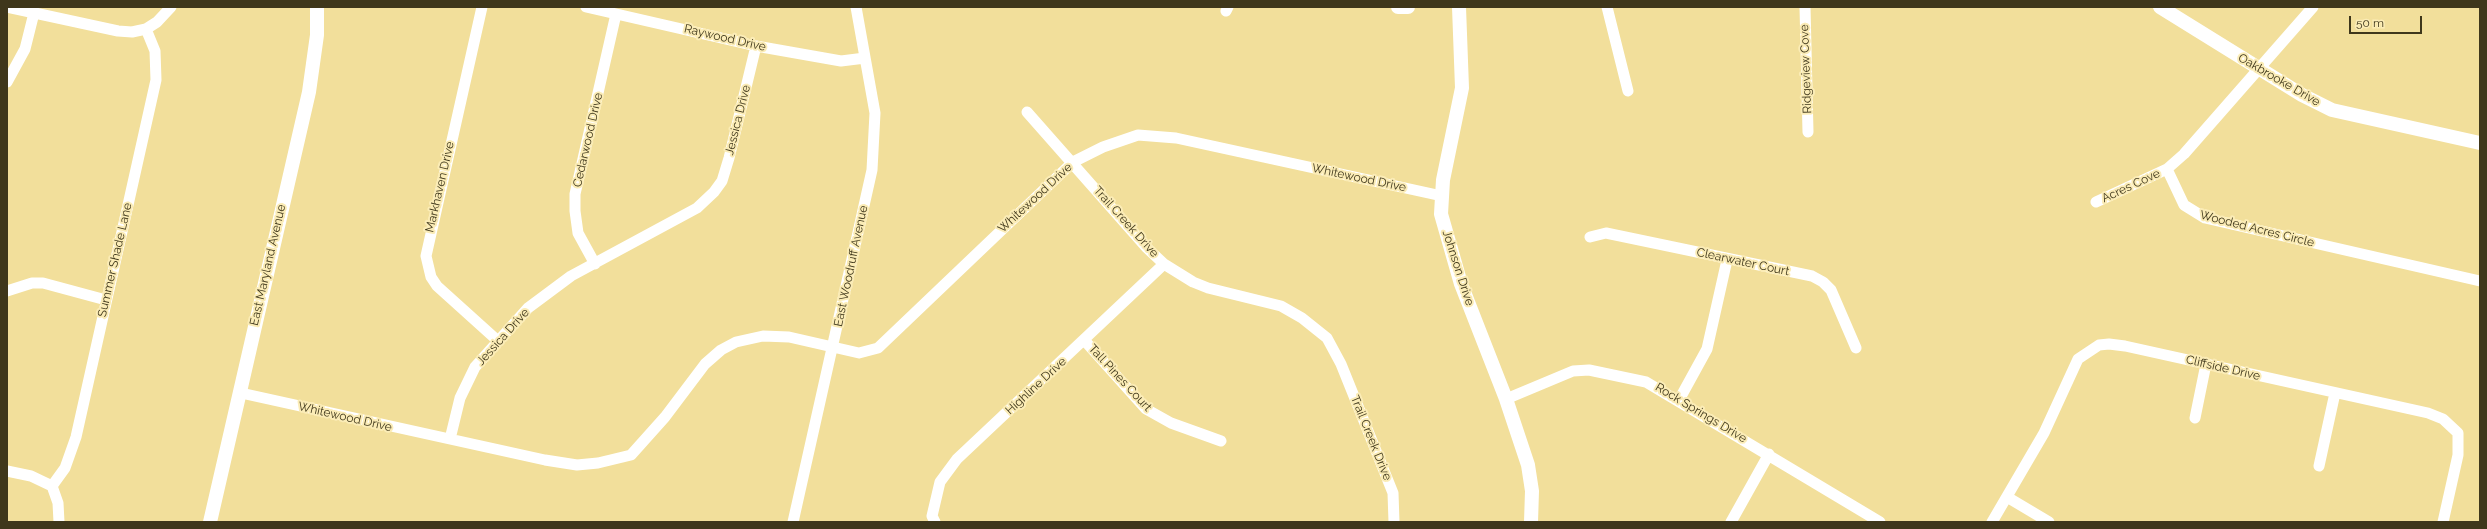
<!DOCTYPE html>
<style>
body{margin:0}
#map{position:relative;width:2487px;height:529px;overflow:hidden;background:#f2df9b;font-family:Raleway,sans-serif}
canvas{display:block}
.frame{position:absolute;inset:0;border:8px solid #3f371b;pointer-events:none}
.scale{position:absolute;left:2349px;top:16px;width:73px;height:18px;box-sizing:border-box;border:2px solid #3f371b;border-top:0;padding-left:5px;font-size:12px;line-height:14px;white-space:nowrap;color:#3f371b;-webkit-text-stroke:3px #fbecb6;paint-order:stroke}
</style>
<div id="map">
<canvas width="2487" height="529"></canvas>
<div class="frame"></div>
<div class="scale">50 m</div>
</div>
<script>
const c = document.querySelector('canvas').getContext('2d');
c.lineJoin = 'round';
function toPath(rows) {
  const path = new Path2D();
  for (const r of rows) {
    path.moveTo(r[0], r[1]);
    for (let i = 2; i < r.length; i += 2) path.lineTo(r[i], r[i + 1]);
  }
  return path;
}
function strokePath(path, color, width, dash) {
  c.strokeStyle = color;
  c.lineWidth = width;
  c.lineCap = dash ? 'butt' : 'round';
  c.setLineDash(dash || []);
  c.stroke(path);
}
function write(font, color, halo, rows, align = 'center') {
  c.font = font + ' Raleway,sans-serif';
  c.lineWidth = 4;
  c.setLineDash([]);
  c.textBaseline = 'middle';
  c.strokeStyle = halo;
  c.fillStyle = color;
  for (const [text, x, y, turn = 0] of rows) {
    c.save();
    c.translate(x, y);
    c.rotate((+turn || 0) * Math.PI / 180);
    c.textAlign = isNaN(turn) ? turn : align;
    if (halo) c.strokeText(text, 0, 0);
    c.fillText(text, 0, 0);
    c.restore();
  }
}
const minor = toPath([
 [7,7,118,31,132,32,146,29,157,22,171,7],
 [482,7,426,256,431,277,437,286,498,341],
 [586,7,756,46,841,61,865,58],
 [1607,7,1628,91],
 [1805,7,1808,132],
 [2313,7,2184,154,2167,169,2184,205,2205,218,2480,281],
 [1226,11,1228,7],
 [7,82,25,49,34,13],
 [1027,112,1147,248,1164,264,1193,282,1208,288,1281,306,1302,318,1327,338,1341,364,1393,493,1394,522],
 [2096,202,2167,169],
 [1590,237,1606,233,1812,276,1823,282,1831,290,1856,348],
 [595,264,578,233,575,211,575,194,616,14],
 [7,291,32,283,43,283,106,300],
 [1085,341,1146,409,1171,423,1221,441],
 [241,393,545,460,577,465,598,463,631,455,665,417,705,364,721,350,736,342,763,336,789,337,859,353,878,348,1073,162,1103,147,1138,135,1176,138,1442,196],
 [1506,399,1573,371,1589,370,1646,382,1880,522],
 [1679,400,1707,349,1727,260],
 [2195,418,2206,364],
 [450,439,460,398,475,367,528,308,571,276,697,208,714,192,722,181,729,158,756,46],
 [2319,466,2335,393],
 [7,471,31,476,52,486,58,503,59,522],
 [52,486,65,468,76,437,156,80,155,51,146,29],
 [2007,497,2049,522],
 [793,522,872,170,875,113,856,7],
 [935,522,932,516,940,482,957,459,1164,264],
 [1731,522,1769,454],
 [1992,522,2044,433,2078,359,2099,345,2109,344,2125,346,2428,413,2443,419,2458,433,2458,455,2443,522]
]);
const tertiary = toPath([
 [1398,7,1408,7],
 [1459,7,1462,88,1443,180,1441,214,1461,284,1506,399,1528,465,1532,491,1531,522],
 [2160,7,2302,95,2332,110,2480,143],
 [210,522,309,92,317,35,317,7]
]);
const streetNames = [
 ["Raywood Drive",725,38,13],
 ["Ridgeview Cove",1806,69,-92],
 ["Oakbrooke Drive",2279,80,30],
 ["Jessica Drive",738,120,-76],
 ["Cedarwood Drive",588,140,-77],
 ["Whitewood Drive",1359,178,12],
 ["Acres Cove",2131,186,-25],
 ["Markhaven Drive",440,187,-77],
 ["Whitewood Drive",1035,198,-43],
 ["Trail Creek Drive",1126,222,48],
 ["Wooded Acres Circle",2257,229,14],
 ["Summer Shade Lane",115,260,-77],
 ["Clearwater Court",1743,262,12],
 ["East Maryland Avenue",268,265,-77],
 ["East Woodruff Avenue",851,266,-78],
 ["Johnson Drive",1458,268,72],
 ["Jessica Drive",503,337,-48],
 ["Cliffside Drive",2223,368,13],
 ["Tall Pines Court",1120,378,47],
 ["Highline Drive",1036,386,-43],
 ["Rock Springs Drive",1701,413,31],
 ["Whitewood Drive",345,417,13],
 ["Trail Creek Drive",1371,438,68]
];
strokePath(minor, '#fff', 11);
strokePath(tertiary, '#fff', 14);
write('12px', '#3f371b', '#fbecb6', streetNames);
</script>
